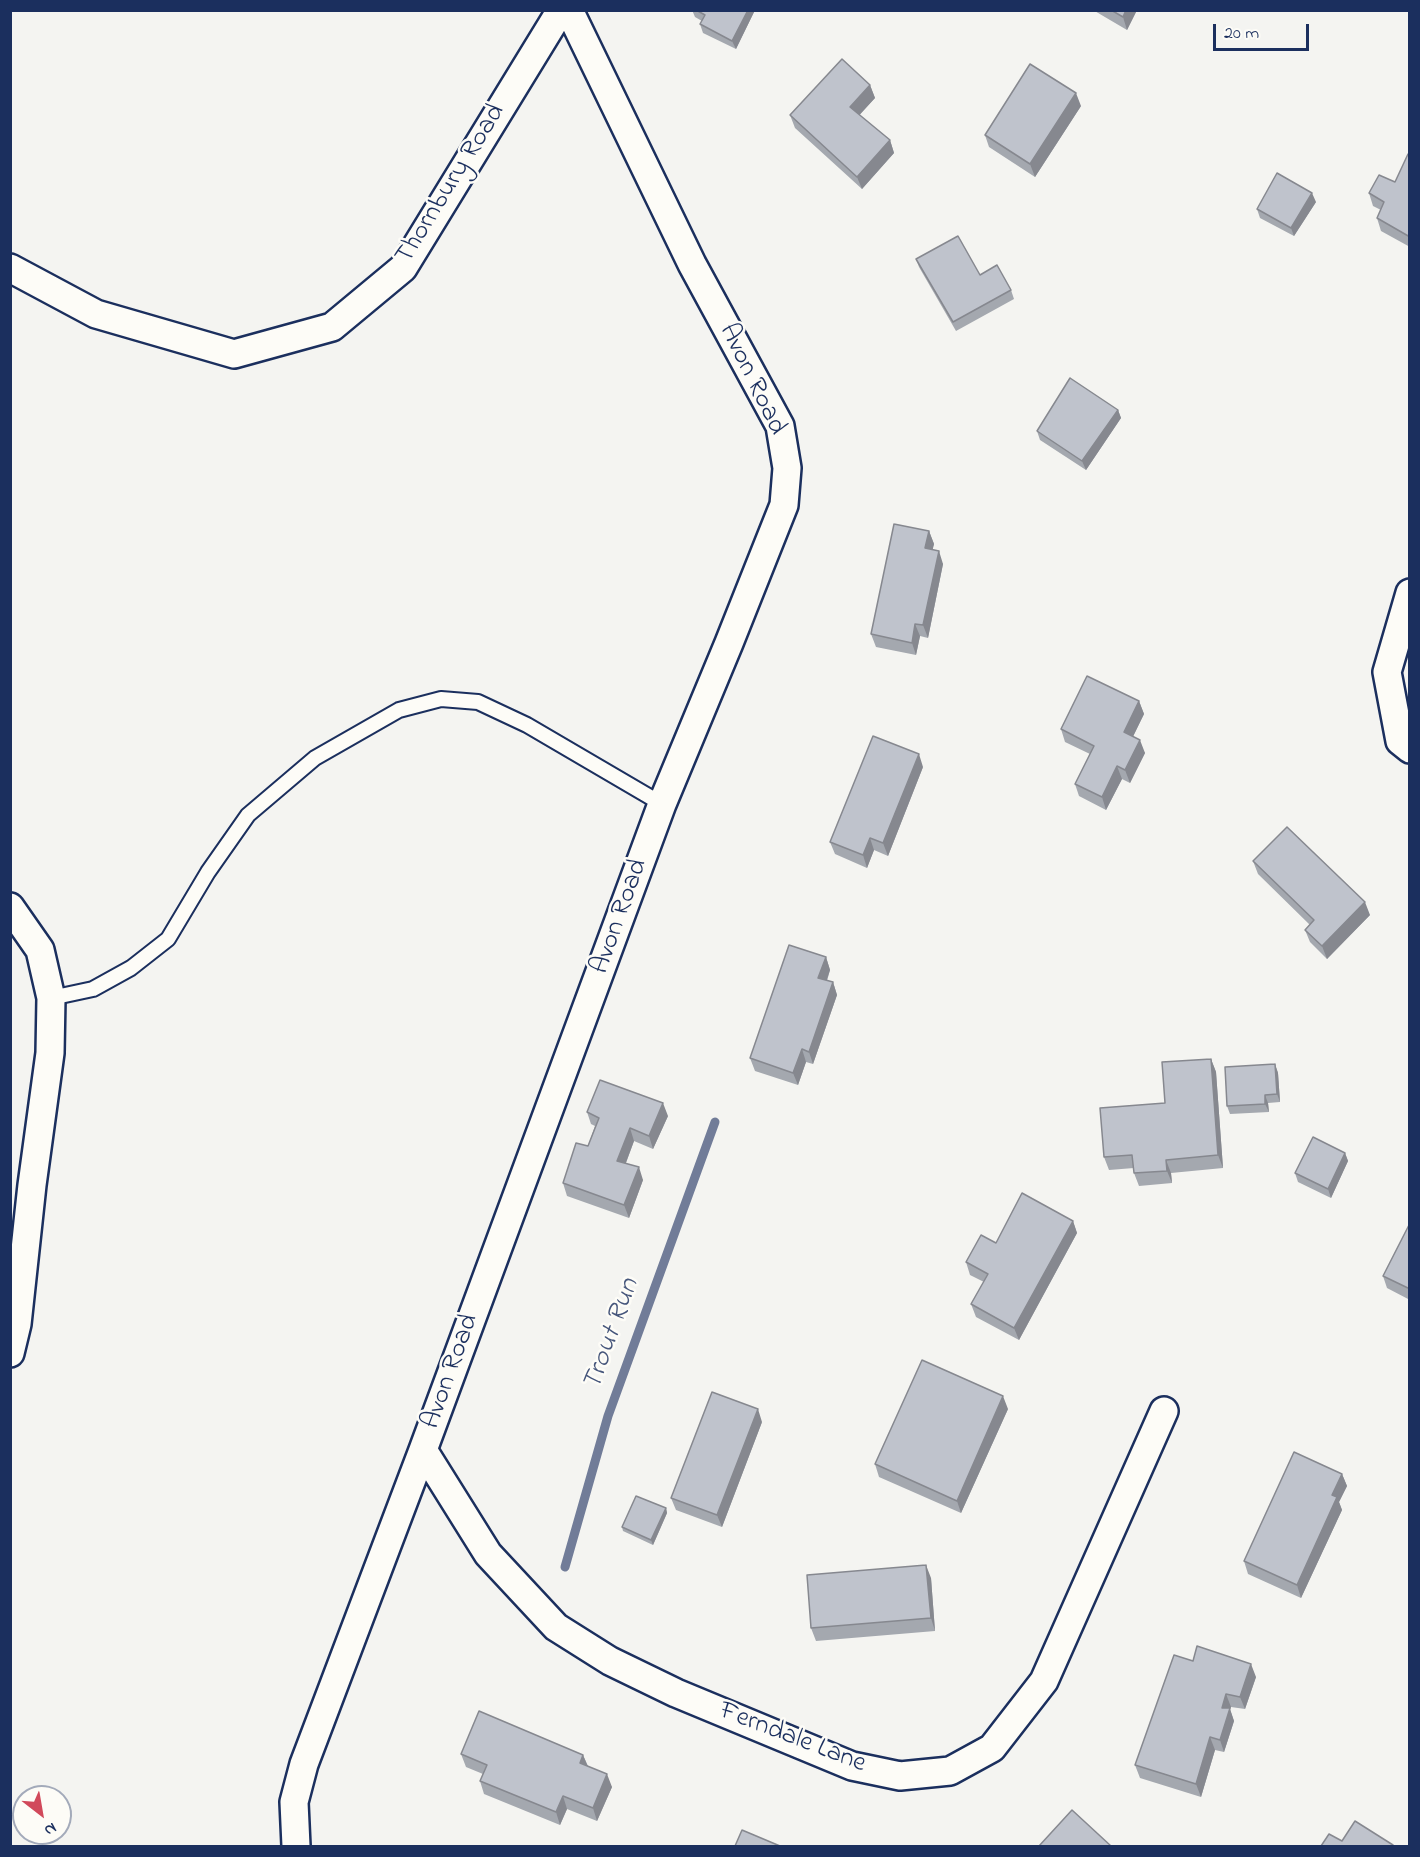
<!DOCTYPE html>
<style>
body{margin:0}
#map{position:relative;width:1420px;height:1857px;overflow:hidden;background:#f4f4f1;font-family:"Indie Flower",sans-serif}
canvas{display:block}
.frame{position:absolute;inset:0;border:12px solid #1b2f5e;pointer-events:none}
.north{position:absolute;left:12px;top:1785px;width:60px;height:60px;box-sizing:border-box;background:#fdfcf7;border:2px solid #a3aaba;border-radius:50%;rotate:149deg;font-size:16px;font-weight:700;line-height:24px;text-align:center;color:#1b2f5e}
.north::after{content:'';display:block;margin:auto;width:21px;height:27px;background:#d1495b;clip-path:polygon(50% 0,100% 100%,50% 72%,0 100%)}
.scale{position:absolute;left:1213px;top:24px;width:96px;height:27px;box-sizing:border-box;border:3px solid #1b2f5e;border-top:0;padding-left:8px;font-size:18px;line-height:21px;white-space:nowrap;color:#1b2f5e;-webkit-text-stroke:4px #fdfcf7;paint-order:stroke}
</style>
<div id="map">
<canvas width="1420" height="1857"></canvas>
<div class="frame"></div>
<div class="north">N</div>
<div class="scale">20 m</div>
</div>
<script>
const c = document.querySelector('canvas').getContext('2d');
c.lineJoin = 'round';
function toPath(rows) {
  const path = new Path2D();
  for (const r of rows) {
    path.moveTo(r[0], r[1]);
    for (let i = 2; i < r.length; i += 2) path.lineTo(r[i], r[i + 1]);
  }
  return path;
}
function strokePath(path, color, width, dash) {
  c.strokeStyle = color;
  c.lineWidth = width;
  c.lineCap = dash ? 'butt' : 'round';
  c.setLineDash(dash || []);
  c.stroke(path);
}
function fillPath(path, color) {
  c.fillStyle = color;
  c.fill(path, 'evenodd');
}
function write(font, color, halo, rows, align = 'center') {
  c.font = font + ' "Indie Flower",sans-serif';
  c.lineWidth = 5;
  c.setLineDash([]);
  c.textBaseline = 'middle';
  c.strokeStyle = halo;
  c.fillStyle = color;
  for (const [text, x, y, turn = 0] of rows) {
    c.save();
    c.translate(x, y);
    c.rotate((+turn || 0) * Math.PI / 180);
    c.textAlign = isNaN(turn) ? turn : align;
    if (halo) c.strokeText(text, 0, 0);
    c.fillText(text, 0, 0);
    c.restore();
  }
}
const stream = toPath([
 [565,1567,608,1416,715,1122]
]);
const service = toPath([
 [51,998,93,989,131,968,168,939,208,872,248,815,315,758,399,710,441,699,478,702,527,725,662,804]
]);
const minor = toPath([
 [10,268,96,314,234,354,332,327,403,268,561,10],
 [1410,593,1387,672,1400,741,1410,749],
 [10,907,40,950,51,998,50,1053,32,1185,17,1324,10,1353],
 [423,1450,488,1554,556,1627,610,1661,676,1693,852,1766,900,1776,950,1771,992,1748,1044,1681,1164,1411],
 [296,1846,294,1802,304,1764,423,1450,662,804,729,643,784,505,787,468,780,426,692,264,569,10]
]);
const wall = toPath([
 [692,10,755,10,736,49,703,33,700,24,702,21,695,17],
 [1093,10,1137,10,1127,30],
 [870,85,875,98,859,115,890,140,894,153,862,189,795,128,790,115],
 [1081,106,1035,177,989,147,985,135],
 [1410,155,1410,247,1381,231,1377,218,1381,210,1373,206,1369,193,1395,182],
 [1316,202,1294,236,1260,218,1257,209],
 [916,259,1011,290,1014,299,956,331,919,267],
 [1118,410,1121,418,1086,470,1040,440,1037,431],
 [929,531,934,544,932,550,943,564,928,638,920,636,916,655,876,647,871,634],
 [1139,701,1144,714,1133,736,1145,753,1130,783,1122,779,1106,810,1079,796,1075,784,1090,754,1065,742,1061,729],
 [923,767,888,856,874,850,867,868,835,854,830,842],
 [1253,861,1370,915,1327,959,1310,942,1305,930,1310,925,1258,874],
 [826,957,830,970,827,981,833,982,837,995,813,1064,806,1062,798,1085,755,1071,750,1058],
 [1211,1059,1216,1072,1223,1168,1171,1173,1172,1183,1139,1186,1134,1173,1134,1168,1109,1170,1104,1157,1165,1103],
 [1275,1064,1278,1073,1280,1102,1268,1103,1269,1112,1230,1114,1227,1106],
 [587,1112,668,1116,653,1149,634,1141,626,1163,643,1180,629,1218,567,1196,563,1183,588,1146,595,1126,591,1124],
 [1345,1153,1348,1161,1331,1198,1298,1182,1295,1173],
 [1073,1221,1077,1233,1019,1340,976,1317,971,1304,984,1282,970,1275,966,1262,996,1243],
 [1410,1223,1410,1300,1387,1288,1383,1276],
 [1008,1409,961,1513,879,1477,875,1464],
 [762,1422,722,1527,676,1510,671,1498],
 [1342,1474,1347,1486,1339,1502,1342,1510,1301,1598,1248,1574,1244,1561],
 [666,1508,667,1513,653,1545,623,1531,622,1527],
 [931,1578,935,1631,816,1641,811,1628],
 [1193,1661,1256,1677,1245,1709,1231,1707,1230,1709,1234,1721,1224,1752,1215,1750,1201,1797,1140,1778,1135,1765],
 [461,1754,583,1755,588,1766,612,1787,597,1821,567,1809,560,1825,484,1794,480,1781,483,1774,466,1767]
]);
const shadedWall = toPath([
 [748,10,755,10,736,49,732,41],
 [1126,10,1137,10,1127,30,1123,17],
 [870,85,875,98,855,120,850,107],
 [1076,93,1081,106,1035,177,1030,164],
 [890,140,894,153,862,189,857,177],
 [1312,193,1316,202,1294,236,1291,228],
 [1118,410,1121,418,1086,470,1082,461],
 [929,531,934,544,930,561,925,548],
 [939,551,943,564,928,638,923,625],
 [915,624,920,636,916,655,912,643],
 [1139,701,1144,714,1129,745,1124,732],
 [1140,740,1145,753,1130,783,1125,770],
 [919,754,923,767,888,856,883,843],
 [1117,766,1122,779,1106,810,1102,797],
 [870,838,874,850,867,868,863,855],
 [1365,902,1370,915,1327,959,1322,946],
 [826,957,830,970,823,991,818,978],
 [833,982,837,995,813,1064,809,1052],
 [802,1049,806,1062,798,1085,793,1073],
 [1211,1059,1216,1072,1223,1168,1218,1155],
 [1275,1064,1278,1073,1280,1102,1277,1094],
 [1265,1095,1268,1103,1269,1112,1265,1104],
 [663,1103,668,1116,653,1149,649,1136],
 [630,1128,634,1141,622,1173,617,1161],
 [1345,1153,1348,1161,1331,1198,1328,1189],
 [1166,1160,1171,1173,1172,1183,1167,1171],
 [639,1167,643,1180,629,1218,624,1205],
 [1073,1221,1077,1233,1019,1340,1014,1328],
 [1003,1396,1008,1409,961,1513,957,1501],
 [758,1409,762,1422,722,1527,717,1515],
 [1342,1474,1347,1486,1339,1502,1342,1510,1301,1598,1297,1585,1332,1495],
 [666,1508,667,1513,653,1545,651,1540],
 [926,1565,931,1578,935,1631,931,1618],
 [1251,1664,1256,1677,1245,1709,1240,1697],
 [1226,1694,1231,1707,1230,1709,1234,1721,1224,1752,1220,1740,1222,1708],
 [1210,1737,1215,1750,1201,1797,1196,1784],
 [583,1755,588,1767,580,1763],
 [607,1774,612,1787,597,1821,593,1808],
 [563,1796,567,1809,560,1825,556,1812]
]);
const building = toPath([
 [696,10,748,10,732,41,700,24,705,15,696,10],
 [1111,10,1126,10,1123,17,1111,10],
 [842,59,870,85,850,107,890,140,857,177,790,115,842,59],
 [1030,64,1076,93,1030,164,985,135,1030,64],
 [1408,154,1410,155,1410,237,1377,218,1384,202,1369,193,1379,175,1395,182,1408,154],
 [1277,173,1312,193,1291,228,1257,209,1277,173],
 [958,236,980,275,997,265,1011,290,953,322,916,259,958,236],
 [1070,378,1118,410,1082,461,1037,431,1070,378],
 [894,524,929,531,925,548,939,551,923,625,915,624,912,643,871,634,894,524],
 [1087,676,1139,701,1124,732,1140,740,1125,770,1117,766,1102,797,1075,784,1094,746,1061,729,1087,676],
 [873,736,919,754,883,843,870,838,863,855,830,842,873,736],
 [1287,827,1365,902,1322,946,1305,930,1314,920,1253,861,1287,827],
 [789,945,826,957,818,978,833,982,809,1052,802,1049,793,1073,750,1058,789,945],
 [1211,1059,1218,1155,1166,1160,1167,1171,1134,1173,1132,1155,1104,1157,1100,1108,1165,1103,1162,1062,1211,1059],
 [1275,1064,1277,1094,1265,1095,1265,1104,1227,1106,1225,1067,1275,1064],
 [600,1080,663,1103,649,1136,630,1128,617,1161,639,1167,624,1205,563,1183,576,1143,588,1146,599,1118,587,1112,600,1080],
 [1313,1137,1345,1153,1328,1189,1295,1173,1313,1137],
 [1022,1193,1073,1221,1014,1328,971,1304,988,1274,966,1262,981,1235,996,1243,1022,1193],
 [1410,1223,1410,1289,1383,1276,1410,1223],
 [922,1360,1003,1396,957,1501,875,1464,922,1360],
 [712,1392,758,1409,717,1515,671,1498,712,1392],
 [1294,1452,1342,1474,1332,1495,1337,1497,1297,1585,1244,1561,1294,1452],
 [636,1496,666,1508,651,1540,622,1527,636,1496],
 [926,1565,931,1618,811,1628,807,1575,926,1565],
 [1197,1646,1251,1664,1240,1697,1226,1694,1222,1708,1230,1708,1220,1740,1210,1737,1196,1784,1135,1765,1174,1655,1193,1661,1197,1646],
 [479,1711,583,1755,580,1763,607,1774,593,1808,563,1796,556,1812,480,1781,487,1765,461,1754,479,1711],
 [1072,1810,1111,1846,1039,1846,1072,1810],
 [1355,1821,1393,1845,1392,1846,1321,1846,1329,1834,1342,1841,1355,1821],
 [742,1830,780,1846,735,1846,742,1830]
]);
const streetNames = [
 ["Thornbury Road",452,185,-58],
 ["Avon Road",751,380,64],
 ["Avon Road",621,917,-70],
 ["Avon Road",452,1372,-70],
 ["Ferndale Lane",792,1739,21]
];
const waterNames = [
 ["Trout Run",613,1335,-70]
];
strokePath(stream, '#717c98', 9);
strokePath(service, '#1b2f5e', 18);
strokePath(minor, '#1b2f5e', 32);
strokePath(service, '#fdfcf7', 14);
strokePath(minor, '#fdfcf7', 27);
fillPath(wall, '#a4a8af');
fillPath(shadedWall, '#86888f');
fillPath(building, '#bfc3cc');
strokePath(building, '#86888f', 1.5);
write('27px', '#1b2f5e', '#fdfcf7', streetNames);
write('italic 28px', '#46567b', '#fdfcf7', waterNames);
</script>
